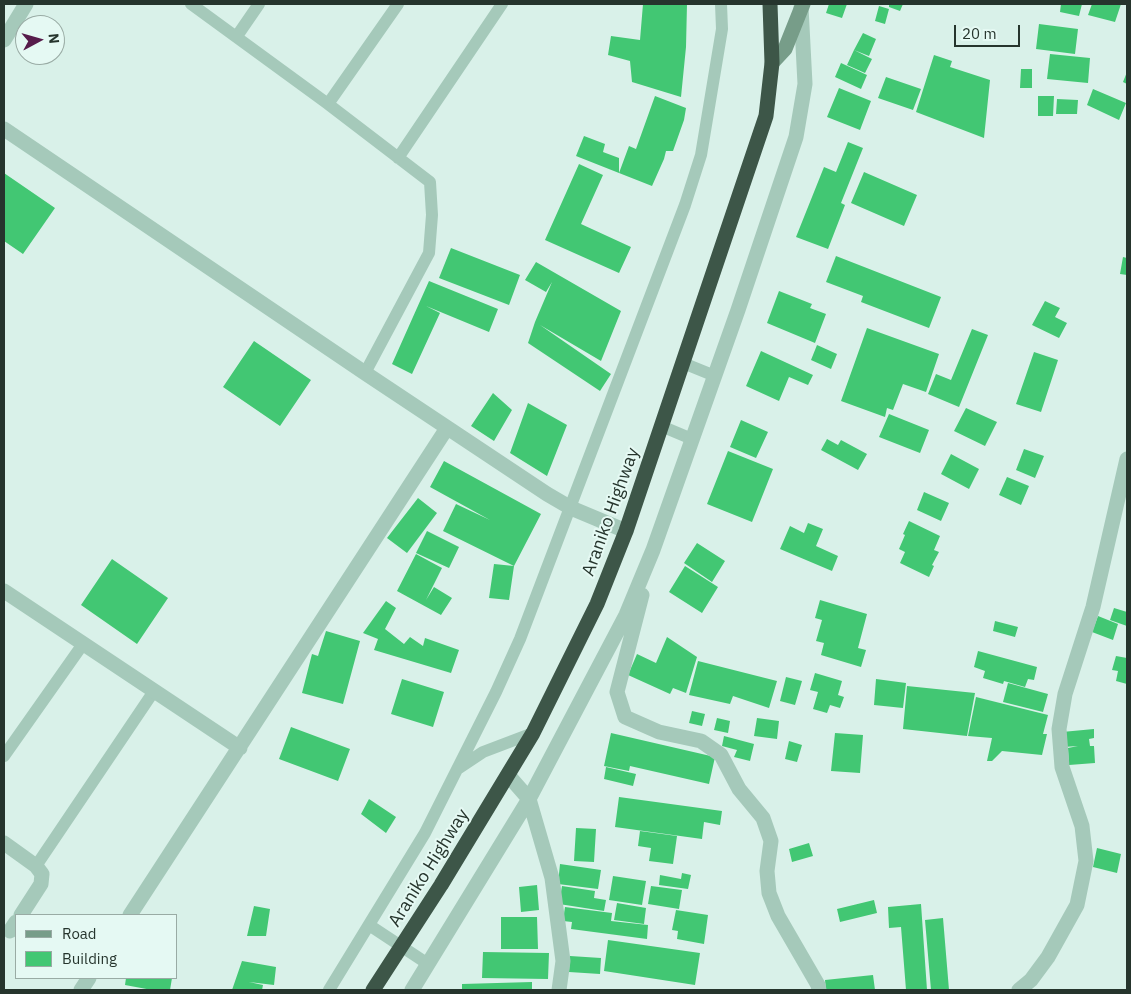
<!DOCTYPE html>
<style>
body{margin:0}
#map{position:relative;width:1131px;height:994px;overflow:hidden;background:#d9f1e9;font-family:"IBM Plex Sans",sans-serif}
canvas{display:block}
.frame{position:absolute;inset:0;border:5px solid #26352d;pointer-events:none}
.legend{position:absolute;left:15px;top:914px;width:162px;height:65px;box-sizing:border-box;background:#e5f9f3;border:1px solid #99aba4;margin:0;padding:6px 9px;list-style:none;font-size:15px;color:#26352d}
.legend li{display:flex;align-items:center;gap:10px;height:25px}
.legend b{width:25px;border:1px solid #99aba4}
.north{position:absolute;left:15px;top:15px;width:50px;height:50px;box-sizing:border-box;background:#e5f9f3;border:1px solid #99aba4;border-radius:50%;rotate:84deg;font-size:14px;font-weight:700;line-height:20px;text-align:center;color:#26352d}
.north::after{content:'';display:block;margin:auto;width:18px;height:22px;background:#571c4b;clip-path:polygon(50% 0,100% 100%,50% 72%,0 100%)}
.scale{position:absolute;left:954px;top:25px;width:66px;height:22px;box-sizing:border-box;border:2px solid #26352d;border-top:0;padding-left:6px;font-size:15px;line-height:18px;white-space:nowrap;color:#26352d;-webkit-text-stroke:4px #e5f9f3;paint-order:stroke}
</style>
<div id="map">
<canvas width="1131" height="994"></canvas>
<div class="frame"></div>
<ul class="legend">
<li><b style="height:6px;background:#779d89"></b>Road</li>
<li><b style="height:14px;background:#42c773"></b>Building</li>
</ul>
<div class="north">N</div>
<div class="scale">20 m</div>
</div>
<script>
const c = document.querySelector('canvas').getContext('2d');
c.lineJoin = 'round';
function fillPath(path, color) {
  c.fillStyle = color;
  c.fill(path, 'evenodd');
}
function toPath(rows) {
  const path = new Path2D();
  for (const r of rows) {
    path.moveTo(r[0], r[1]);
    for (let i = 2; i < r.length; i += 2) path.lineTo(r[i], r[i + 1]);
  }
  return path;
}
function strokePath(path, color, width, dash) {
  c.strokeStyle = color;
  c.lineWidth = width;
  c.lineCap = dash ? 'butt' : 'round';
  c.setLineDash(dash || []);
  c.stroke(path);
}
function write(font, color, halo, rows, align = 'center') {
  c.font = font + ' "IBM Plex Sans",sans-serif';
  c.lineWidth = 4;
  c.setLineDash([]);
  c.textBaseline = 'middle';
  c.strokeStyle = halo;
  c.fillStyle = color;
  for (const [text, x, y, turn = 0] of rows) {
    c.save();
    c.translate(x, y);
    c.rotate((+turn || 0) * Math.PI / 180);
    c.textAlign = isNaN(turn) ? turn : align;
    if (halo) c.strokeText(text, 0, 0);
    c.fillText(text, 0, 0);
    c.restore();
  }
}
const building = toPath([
 [643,4,687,4,686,47,681,97,632,82,630,61,608,55,611,36,640,40],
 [829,4,847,4,842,18,826,13],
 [889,4,903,4,900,11,889,7],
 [1061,4,1082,4,1079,16,1060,12],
 [1092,4,1121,4,1115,22,1088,15],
 [879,6,889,9,885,24,875,21],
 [1039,24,1078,29,1075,54,1036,49],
 [863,33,876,39,869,56,854,50],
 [854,50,872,59,865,73,847,65],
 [1050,54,1090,58,1088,83,1047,79],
 [934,55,952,61,950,67,990,80,984,138,916,112],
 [841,63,867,75,861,89,835,77],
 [1021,69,1032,69,1032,88,1020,88],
 [1127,72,1127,84,1123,82],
 [886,77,921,89,913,110,878,98],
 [839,88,871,101,860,130,827,117],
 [1093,89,1126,103,1119,120,1087,105],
 [655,96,686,108,684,120,673,151,666,151,664,159,652,186,619,173,629,146,636,149],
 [1038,96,1054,96,1053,116,1038,116],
 [1057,99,1078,100,1077,114,1056,114],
 [584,136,605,144,603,152,619,158,619,173,576,156],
 [848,142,863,148,841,203,845,205,828,249,796,237,824,167,836,172],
 [579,164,603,175,581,224,631,247,619,273,545,240],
 [864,172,917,195,904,226,851,203],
 [4,173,55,208,23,254,4,241],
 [451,248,520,275,509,305,439,278],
 [836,256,941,297,929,328,861,302,863,296,826,282],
 [1123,257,1127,258,1127,275,1120,274],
 [536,262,621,311,601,361,540,325,611,374,600,391,528,343,535,322,552,282,546,292,525,280],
 [429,281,498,309,489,332,426,306,440,313,412,374,392,364],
 [779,291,812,304,810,308,826,314,815,343,767,323],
 [1045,301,1060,308,1055,317,1067,323,1059,338,1032,325],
 [867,328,939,354,926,392,903,384,893,410,887,408,885,417,841,401],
 [972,329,988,335,959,407,928,394,936,374,951,380],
 [254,341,311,380,280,426,223,387],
 [817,345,837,354,831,369,811,360],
 [761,351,813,375,808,385,789,377,779,401,746,386],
 [1034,352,1058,360,1041,412,1016,404],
 [493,393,512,410,494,441,471,426],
 [528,403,567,425,547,476,510,453],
 [966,408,997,422,985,446,954,431],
 [889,414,929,430,920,453,879,437],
 [741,420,768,432,756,458,730,447],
 [827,439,838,445,841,440,867,454,858,470,821,450],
 [1024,449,1044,456,1035,478,1016,470],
 [728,451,773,469,752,522,707,504],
 [951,454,979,469,969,489,941,474],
 [444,461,541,514,514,566,443,531,456,504,490,520,430,487],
 [1007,477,1029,486,1021,505,999,495],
 [924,492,949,503,941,521,917,510],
 [418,498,437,513,407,553,387,538],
 [909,521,940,536,934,550,939,552,932,565,934,566,929,577,900,563,905,552,899,549,905,535,903,534],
 [808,523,823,529,816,546,838,556,832,571,780,549,790,526,804,533],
 [427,531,459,547,449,568,416,553],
 [697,543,725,561,712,582,684,563],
 [416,554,442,568,426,600,434,587,452,598,441,615,397,591],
 [112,559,168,598,137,644,81,605],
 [494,564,514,566,509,600,489,598],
 [685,566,718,587,702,613,669,592],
 [820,600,867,614,858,648,866,650,861,667,821,655,824,643,816,641,822,620,815,618],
 [386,601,396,608,385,629,404,644,410,637,423,646,425,638,459,650,451,673,374,650,378,639,363,633],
 [1114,608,1127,612,1127,626,1110,620],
 [1098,616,1118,624,1113,640,1092,632],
 [995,621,1018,627,1015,637,993,631],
 [326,631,360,641,343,704,302,693,312,654,318,656],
 [667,637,697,657,686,693,673,688,670,694,628,675,637,654,656,663],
 [978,651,1037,667,1034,680,1028,679,1025,687,1004,681,1003,684,983,678,985,671,974,667],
 [1116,656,1127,658,1127,684,1116,681,1118,671,1112,670],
 [698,661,777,681,769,708,733,696,730,704,689,695],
 [815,673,842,681,838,695,844,697,840,708,830,705,827,713,813,709,818,692,810,690],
 [786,677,802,681,795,705,780,701],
 [402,679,444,692,433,727,391,714],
 [876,679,906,683,903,708,874,705],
 [1008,683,1048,694,1043,712,1003,702],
 [907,686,975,693,967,736,903,729],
 [976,697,1048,715,1043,734,1047,734,1042,755,1002,751,992,761,987,761,992,738,968,736],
 [692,711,705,714,702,726,689,723],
 [717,718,730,721,728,733,714,730],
 [757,718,779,721,777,739,754,736],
 [291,727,350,749,338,781,279,759],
 [1094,729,1094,738,1089,739,1090,746,1094,746,1095,763,1069,765,1068,748,1078,746,1063,747,1062,732],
 [611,733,715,757,709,784,630,766,629,771,604,766],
 [835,733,863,735,860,773,831,771],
 [724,736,754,744,750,761,734,757,737,750,722,746],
 [789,741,802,745,797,762,785,759],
 [606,767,636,774,633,786,604,779],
 [619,797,722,811,720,825,704,822,702,839,615,827],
 [369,799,396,817,386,833,361,814],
 [576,828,596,829,594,862,574,861],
 [640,831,677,836,673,864,649,861,651,848,638,846],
 [809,843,813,856,792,862,789,849],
 [1097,848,1121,854,1117,873,1093,867],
 [560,864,601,870,598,889,558,884],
 [682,873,691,875,688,889,659,885,660,875,681,879],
 [613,876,646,881,642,905,609,900],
 [537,885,539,910,521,912,519,887],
 [562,886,595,891,594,898,606,900,604,911,559,904],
 [651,886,682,890,679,909,648,904],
 [874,900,877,913,840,922,837,909],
 [617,903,646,908,644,924,614,920],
 [921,904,927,990,906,990,901,927,889,928,888,907],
 [254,906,270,909,266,936,247,936],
 [565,907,612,913,611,921,648,925,647,939,571,929,572,922,563,921],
 [676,910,708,915,704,944,677,939,678,931,672,930],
 [501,917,537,917,538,949,501,949],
 [943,918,949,990,931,990,925,920],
 [608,940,700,953,695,985,604,971],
 [483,952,549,953,548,979,482,978],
 [570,956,601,958,600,974,569,972],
 [242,961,276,967,274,985,249,982,263,985,262,990,232,990],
 [873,975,875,990,826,990,825,980],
 [126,978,172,978,170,990,152,990,125,985],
 [532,982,532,990,462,990,462,984]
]);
const lane = toPath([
 [191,4,328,104,430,182,432,215,429,253,365,373],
 [237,36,259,4],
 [328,104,398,4],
 [398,158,502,4],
 [683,363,715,376],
 [661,426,692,439],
 [4,756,83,644],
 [459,768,483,752,533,733],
 [36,866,154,691],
 [369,925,428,964],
 [329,990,425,833,496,692,520,639,685,205,701,155,722,29,721,4]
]);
const street = toPath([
 [4,40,26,4],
 [4,129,365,373,547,494,571,508,626,531],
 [4,591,240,748],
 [642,595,617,692,625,717,659,732,701,741,721,755,739,789,763,818,771,841,767,871,769,893,778,916,818,985,819,990],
 [508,775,529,799,552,878,563,961,559,990],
 [4,843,36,866,42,874,41,884,21,915],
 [130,915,447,428],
 [10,931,16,922],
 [81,990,89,978],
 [412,990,529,799,626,615,653,550,738,310,796,137,805,84,801,7],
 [1019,990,1031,980,1048,957,1077,905,1086,861,1082,826,1062,767,1059,729,1065,694,1093,607,1127,459]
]);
const secondary = toPath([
 [772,63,785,49,803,4]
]);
const highway = toPath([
 [373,990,441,885,533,733,597,604,626,531,766,116,772,63,770,4]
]);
const streetNames = [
 ["Araniko Highway",611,512,-70],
 ["Araniko Highway",429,868,-58]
];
fillPath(building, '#42c773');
strokePath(lane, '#a5c9ba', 12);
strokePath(street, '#a5c9ba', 15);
strokePath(secondary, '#779d89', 15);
strokePath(highway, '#3d5648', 15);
write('18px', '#26352d', '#e5f9f3', streetNames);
</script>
